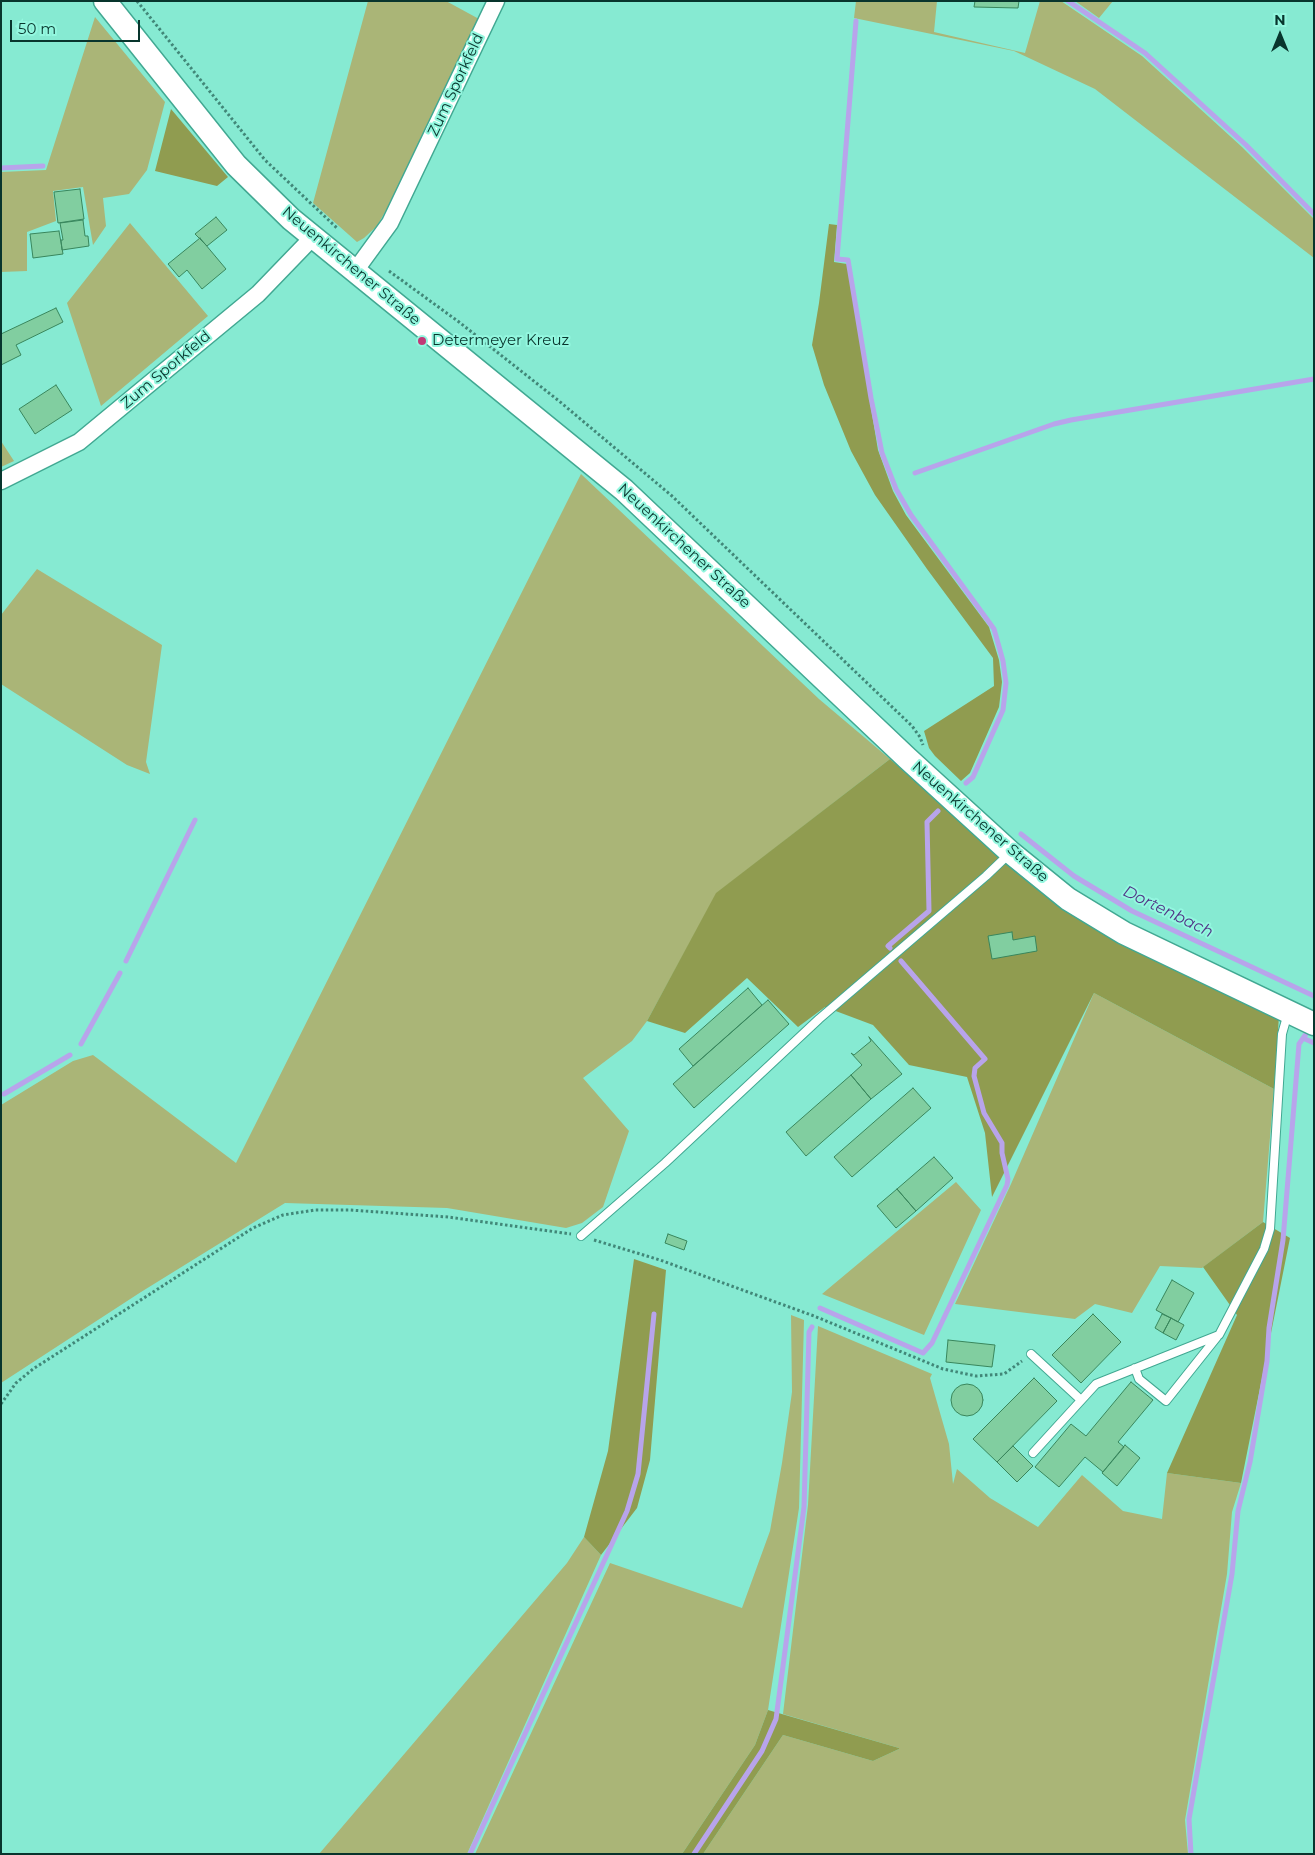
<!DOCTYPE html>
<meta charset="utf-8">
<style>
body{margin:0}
#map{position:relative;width:1315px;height:1855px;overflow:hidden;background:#86ead2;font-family:Montserrat,sans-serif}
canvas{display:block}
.frame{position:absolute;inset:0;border:2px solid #08352d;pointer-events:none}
.north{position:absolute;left:1255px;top:10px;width:50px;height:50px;-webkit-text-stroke:4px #93f7df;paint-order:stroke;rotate:0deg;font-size:14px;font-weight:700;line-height:20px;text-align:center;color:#08352d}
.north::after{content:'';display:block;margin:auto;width:18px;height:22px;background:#08352d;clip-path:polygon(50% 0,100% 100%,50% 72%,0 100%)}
.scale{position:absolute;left:10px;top:20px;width:130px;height:22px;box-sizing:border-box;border:2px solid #08352d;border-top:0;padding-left:6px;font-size:15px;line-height:18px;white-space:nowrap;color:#08352d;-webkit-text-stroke:4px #93f7df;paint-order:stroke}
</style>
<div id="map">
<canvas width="1315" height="1855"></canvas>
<div class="frame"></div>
<div class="north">N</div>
<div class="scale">50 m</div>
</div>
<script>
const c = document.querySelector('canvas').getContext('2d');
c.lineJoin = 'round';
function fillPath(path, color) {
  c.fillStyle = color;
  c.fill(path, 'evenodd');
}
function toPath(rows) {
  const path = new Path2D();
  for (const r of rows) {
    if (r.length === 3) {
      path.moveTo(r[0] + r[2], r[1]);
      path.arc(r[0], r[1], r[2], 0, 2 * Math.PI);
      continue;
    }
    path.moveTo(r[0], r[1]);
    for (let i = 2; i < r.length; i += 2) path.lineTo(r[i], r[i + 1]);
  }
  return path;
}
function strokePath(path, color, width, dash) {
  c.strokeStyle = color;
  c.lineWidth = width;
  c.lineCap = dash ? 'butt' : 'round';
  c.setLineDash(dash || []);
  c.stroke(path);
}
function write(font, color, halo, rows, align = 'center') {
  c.font = font + ' Montserrat,sans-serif';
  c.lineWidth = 4;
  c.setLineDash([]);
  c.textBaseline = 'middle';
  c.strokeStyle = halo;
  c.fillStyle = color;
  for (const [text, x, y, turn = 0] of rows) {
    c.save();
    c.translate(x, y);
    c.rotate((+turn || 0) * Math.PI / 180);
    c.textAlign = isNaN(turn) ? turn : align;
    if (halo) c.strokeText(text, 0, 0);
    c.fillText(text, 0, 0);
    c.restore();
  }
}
const green = toPath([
 [368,1,446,1,479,19,393,198,377,226,364,238,357,242,313,203],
 [856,1,937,1,934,32,1025,53,1040,1,1061,1,1142,56,1242,147,1314,219,1314,258,1095,89,1014,51,854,18],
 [1075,1,1113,1,1099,18],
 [95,17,165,102,147,170,129,194,103,198,106,226,93,245,83,187,53,191,56,221,27,232,27,271,1,272,1,172,46,170],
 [130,223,208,316,101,406,67,303],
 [1,441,14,461,1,467],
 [581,474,819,699,890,759,717,893,647,1021,632,1041,583,1078,629,1131,603,1207,582,1223,566,1228,447,1208,285,1203,141,1292,1,1383,1,1105,73,1061,93,1055,236,1163],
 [37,569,162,645,146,762,150,774,127,765,1,684,1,615],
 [1094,993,1274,1089,1263,1222,1202,1268,1160,1266,1132,1313,1095,1304,1075,1319,955,1304,1011,1184],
 [956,1182,981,1210,924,1335,822,1294],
 [791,1315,804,1320,799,1508,768,1710,755,1745,682,1854,475,1854,610,1563,742,1608,770,1531,782,1463,792,1392],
 [818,1326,932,1374,930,1378,949,1444,953,1484,957,1469,990,1498,1038,1527,1082,1475,1123,1511,1162,1519,1167,1473,1241,1483,1232,1512,1227,1574,1185,1820,1188,1854,703,1854,783,1735,873,1761,899,1749,899,1748,783,1714,808,1505],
 [584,1537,601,1555,467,1854,319,1854,567,1563]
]);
const forest = toPath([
 [171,109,228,177,217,186,155,171],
 [829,224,837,225,834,262,847,264,878,450,893,491,906,515,989,627,999,660,1002,682,999,707,970,773,961,781,935,756,929,748,924,731,994,686,993,658,927,569,875,495,851,451,824,385,812,345,819,303],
 [890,759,998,855,1279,1016,1274,1089,1094,993,992,1197,985,1133,967,1077,909,1065,873,1025,825,1007,798,1027,747,978,685,1033,647,1021,716,893],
 [1263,1222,1290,1238,1241,1483,1167,1473,1237,1315,1203,1267],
 [634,1259,666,1270,650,1460,637,1508,601,1555,584,1537,608,1451],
 [768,1710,899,1748,899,1749,873,1761,783,1735,703,1854,682,1854,755,1745]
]);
const stream = toPath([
 [1068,1,1145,53,1246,145,1314,214],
 [856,21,837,259,848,260,871,398,882,453,896,489,911,515,994,629,1003,661,1006,683,1003,710,973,777,966,783],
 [1,168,43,166],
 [915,473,1054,424,1071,420,1314,379],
 [1021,834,1074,876,1132,911,1314,996],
 [890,948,888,946,929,911,927,822,938,811],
 [126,961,195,820],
 [1303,1038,1314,1043],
 [81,1044,120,973],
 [4,1094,70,1055],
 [820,1308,923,1353,932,1343,1007,1185,1008,1179,1002,1153,1002,1143,984,1113,974,1076,975,1068,985,1059,901,961],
 [470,1854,627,1511,638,1474,654,1314],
 [694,1854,762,1751,776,1719,804,1507,809,1332,812,1327],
 [1191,1854,1189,1819,1232,1574,1238,1511,1250,1462,1267,1361,1269,1328,1283,1240,1299,1044,1306,1034]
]);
const building = toPath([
 [975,1,1019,1,1018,8,974,7,975,1],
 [80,189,84,219,58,223,54,192,80,189],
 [216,217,227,230,207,246,195,234,216,217],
 [83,220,85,236,88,236,89,246,62,250,61,240,63,240,60,223,83,220],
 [59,231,63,254,33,258,30,234,59,231],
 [200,238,226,269,202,289,187,270,179,277,168,264,200,238],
 [56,308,63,322,16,345,21,355,1,365,1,334,56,308],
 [56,385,72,410,35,434,19,409,56,385],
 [1012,932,1013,940,1035,936,1037,951,992,959,988,936,1012,932],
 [748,988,762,1005,693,1066,679,1049,748,988],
 [768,1000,789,1024,694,1108,673,1084,768,1000],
 [869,1037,902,1074,871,1099,851,1075,862,1065,851,1053,854,1055,871,1041,869,1037],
 [851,1075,871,1099,806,1156,786,1132,851,1075],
 [913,1088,931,1108,852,1177,834,1157,913,1088],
 [934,1157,953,1178,916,1211,897,1189,934,1157],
 [897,1189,916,1211,896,1228,877,1206,897,1189],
 [668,1234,687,1241,684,1250,665,1243,668,1234],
 [1172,1280,1194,1293,1178,1322,1156,1310,1172,1280],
 [1093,1314,1121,1342,1081,1383,1052,1355,1093,1314],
 [1162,1314,1171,1318,1163,1333,1155,1328,1162,1314],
 [1171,1318,1184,1325,1176,1340,1163,1333,1171,1318],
 [948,1340,995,1345,992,1367,946,1362,948,1340],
 [1034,1378,1057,1401,997,1462,973,1439,1034,1378],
 [1131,1382,1153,1400,1118,1442,1124,1447,1103,1472,1085,1457,1059,1487,1035,1467,1071,1424,1086,1436,1131,1382],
 [967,1400,16],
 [1125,1445,1140,1458,1117,1486,1102,1473,1125,1445],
 [1013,1446,1033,1466,1017,1482,997,1462,1013,1446]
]);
const path = toPath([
 [137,1,265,160,338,229],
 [389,271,459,322,559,401,672,496,912,726,920,737,923,745],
 [594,1240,660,1260,814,1316,943,1369,976,1376,1004,1374,1022,1361],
 [1,1404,16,1383,33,1369,253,1228,283,1215,315,1210,350,1210,448,1217,571,1234]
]);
const lane = toPath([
 [581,1236,665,1163,819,1019,986,876,1009,854],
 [1031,1354,1081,1400],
 [1135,1368,1139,1379,1166,1401,1217,1337],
 [1033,1453,1096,1384,1219,1335,1264,1249,1270,1229,1282,1034,1288,1013]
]);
const street = toPath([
 [355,271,390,223,496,1],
 [1,481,79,442,258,294,313,237]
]);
const secondary = toPath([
 [105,1,236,165,291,219,624,490,907,758,1010,852,1068,899,1124,933,1314,1024]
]);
const markers = [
 [422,341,5,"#c13977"]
];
const streetNames = [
 ["Zum Sporkfeld",456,85,-65],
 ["Neuenkirchener Straße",351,266,40],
 ["Zum Sporkfeld",166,370,-40],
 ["Neuenkirchener Straße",684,546,43],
 ["Neuenkirchener Straße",980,822,41]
];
const poiNames = [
 ["Determeyer Kreuz",432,341]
];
const waterNames = [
 ["Dortenbach",1168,912,26]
];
fillPath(green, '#aab577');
fillPath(forest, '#909c50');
strokePath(stream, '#b8a4eb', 5);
fillPath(building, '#81cea0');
strokePath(building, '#39865c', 1);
strokePath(lane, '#41a892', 10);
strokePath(street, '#41a892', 19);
strokePath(secondary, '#41a892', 25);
strokePath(path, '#418778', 3, [2.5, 2.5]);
strokePath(lane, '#fff', 8);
strokePath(street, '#fff', 16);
strokePath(secondary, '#fff', 22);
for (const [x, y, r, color] of markers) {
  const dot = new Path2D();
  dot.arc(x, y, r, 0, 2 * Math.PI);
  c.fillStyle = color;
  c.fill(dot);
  strokePath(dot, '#93f7df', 2);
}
write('15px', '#08352d', '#93f7df', streetNames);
write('15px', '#08352d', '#93f7df', poiNames, 'left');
write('italic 16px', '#513486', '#93f7df', waterNames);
</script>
